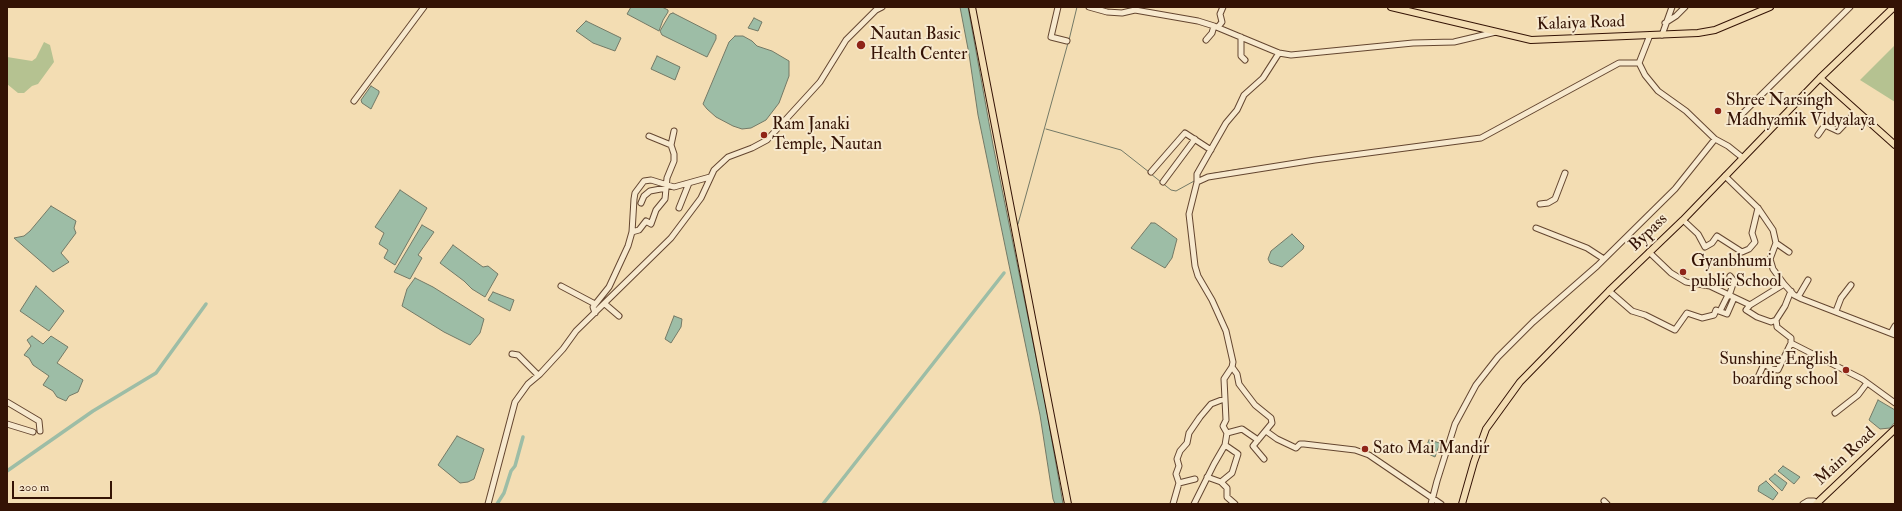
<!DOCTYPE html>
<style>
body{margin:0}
#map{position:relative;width:1902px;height:511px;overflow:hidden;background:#f3ddb3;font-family:"IM FELL Double Pica",serif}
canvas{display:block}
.frame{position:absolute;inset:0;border:8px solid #341305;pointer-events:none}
.scale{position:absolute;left:12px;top:481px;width:100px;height:18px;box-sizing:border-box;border:2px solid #341305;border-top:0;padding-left:5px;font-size:12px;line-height:14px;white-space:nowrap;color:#341305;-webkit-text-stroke:3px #f7e9ce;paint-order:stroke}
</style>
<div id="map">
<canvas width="1902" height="511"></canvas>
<div class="frame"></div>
<div class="scale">200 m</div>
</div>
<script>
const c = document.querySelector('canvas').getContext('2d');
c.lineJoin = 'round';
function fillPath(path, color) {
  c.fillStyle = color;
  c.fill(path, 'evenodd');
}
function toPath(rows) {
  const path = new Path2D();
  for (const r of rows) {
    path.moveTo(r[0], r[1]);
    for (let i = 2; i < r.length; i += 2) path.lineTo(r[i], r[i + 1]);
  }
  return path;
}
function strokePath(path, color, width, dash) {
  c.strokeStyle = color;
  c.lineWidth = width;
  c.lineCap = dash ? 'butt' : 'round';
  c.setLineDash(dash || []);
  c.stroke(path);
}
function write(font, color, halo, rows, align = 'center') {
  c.font = font + ' "IM FELL Double Pica",serif';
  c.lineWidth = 4;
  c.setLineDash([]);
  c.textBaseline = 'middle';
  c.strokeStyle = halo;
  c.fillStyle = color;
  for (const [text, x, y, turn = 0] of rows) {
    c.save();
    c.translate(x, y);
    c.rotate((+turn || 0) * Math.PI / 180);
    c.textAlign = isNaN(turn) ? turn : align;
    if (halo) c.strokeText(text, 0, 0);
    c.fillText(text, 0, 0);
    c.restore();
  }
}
const green = toPath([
 [44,42,50,45,54,62,38,84,32,86,24,93,18,93,7,84,7,57,32,61,36,58],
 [1895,45,1895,102,1860,80]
]);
const water = toPath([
 [631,7,662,7,668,10,668,12,663,20,659,31,627,14,631,7],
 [960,7,968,7,993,145,1045,401,1063,504,1055,504,1053,499,1040,415,978,115,969,54,960,7],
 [673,13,716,35,716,39,707,57,662,35,660,31,670,14,673,13],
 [754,18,762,22,758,31,748,28,754,18],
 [586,21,621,38,615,51,593,43,576,31,586,21],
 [735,36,743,36,752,41,757,46,772,51,789,61,789,76,779,103,766,120,751,128,742,129,733,126,716,117,707,109,703,104,729,42,735,36],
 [657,56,680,67,675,80,651,69,657,56],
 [371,86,379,91,379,93,371,109,362,103,361,100,371,86],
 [400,190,427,208,395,265,384,258,388,250,379,244,384,233,375,227,400,190],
 [51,206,76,221,74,228,76,233,61,253,69,262,53,272,14,238,24,236,30,231,51,206],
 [1151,223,1155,223,1177,239,1172,258,1165,268,1131,248,1151,223],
 [422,225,434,232,418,255,422,258,410,279,394,272,422,225],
 [1292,234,1304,246,1303,249,1282,267,1270,263,1268,259,1271,251,1292,234],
 [453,245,483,267,488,266,498,274,485,297,472,289,464,281,440,263,453,245],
 [415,278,433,287,484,319,480,333,470,345,444,332,402,306,407,289,415,278],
 [36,286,64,311,49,331,20,311,36,286],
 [493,292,514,300,510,311,488,300,493,292],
 [674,316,682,319,681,327,671,343,665,339,674,316],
 [32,336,43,344,51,336,68,347,57,363,83,380,78,392,69,396,66,401,57,397,53,391,43,385,49,376,33,365,29,358,24,355,31,346,27,340,32,336],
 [1878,400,1895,410,1895,422,1890,428,1880,429,1869,420,1878,400],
 [457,436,484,449,474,479,468,482,460,483,438,465,457,436],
 [1429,440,1440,443,1435,457,1424,452,1429,440],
 [1783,466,1800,477,1794,484,1778,471,1783,466],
 [1775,474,1787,483,1782,491,1769,479,1775,474],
 [1766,481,1778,493,1773,500,1758,491,1759,486,1766,481]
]);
const stream = toPath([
 [1069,40,1077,7],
 [1046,129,1121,150,1149,172],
 [1151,174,1171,190,1176,191,1196,180],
 [1210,174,1240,169],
 [1018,224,1068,43]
]);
const canal = toPath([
 [7,471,93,411,156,373,206,304],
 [497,504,504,493,511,471,515,466,523,437],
 [823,504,1004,273]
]);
const minor = toPath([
 [1058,7,1051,37,1067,41],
 [1089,7,1107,12,1122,13,1135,10,1198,21,1214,26,1279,53,1291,55,1413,43,1454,42,1496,32],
 [1665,23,1676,16,1685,7],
 [1218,27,1222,22,1220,14,1223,7],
 [1650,35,1639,63,1645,75,1658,91,1686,111,1715,139,1728,146,1743,158],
 [1662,35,1672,7],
 [1241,37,1241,56,1245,60],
 [1206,40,1212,33,1214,26],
 [354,101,424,7],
 [1738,118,1850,7],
 [1818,135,1825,125,1838,131,1856,112],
 [649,136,671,145],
 [1151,172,1185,133,1211,150],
 [1163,182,1195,139],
 [1197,182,1197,174,1226,123,1237,110,1244,95,1263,78,1279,53],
 [641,203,644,196,650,191,666,188],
 [1540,204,1548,203,1555,199,1565,173],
 [679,208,689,183],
 [1683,220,1698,234,1705,247,1712,243,1717,236,1742,252,1749,249,1755,242,1752,233,1758,208],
 [1536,228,1587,248,1604,259],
 [632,232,639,230,646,221,651,224,656,210,665,199,667,178,674,161,674,154,671,145,674,131],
 [1776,243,1789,252],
 [1649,252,1671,273,1686,282,1710,286,1750,305,1784,284,1773,269,1770,259,1776,243,1773,230,1758,208,1725,176],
 [1784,284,1794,295,1802,299,1895,335],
 [561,286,595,304],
 [1609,291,1632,311,1645,315,1675,330,1687,313,1702,318,1714,315,1716,310,1727,314,1734,298],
 [1729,296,1734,281,1730,276],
 [1798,297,1808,280],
 [605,304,619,316],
 [1750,305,1746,310,1757,317,1771,322,1776,320,1777,327,1791,338,1791,343,1862,379,1895,403],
 [1720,311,1728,295],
 [1836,311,1841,298,1851,285],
 [595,313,593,307,609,287,628,246,632,232,634,199,635,193,644,181,651,180,674,187,710,177],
 [1776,320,1785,306,1791,291],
 [1891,333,1895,326],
 [512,354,518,355,538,375],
 [1232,367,1237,374,1239,384,1255,405,1271,418,1272,423,1253,446,1264,459],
 [1759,375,1764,364,1772,369,1778,370,1791,343],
 [7,402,39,421,40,431],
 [1835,413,1858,395,1867,383],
 [7,424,33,432],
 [1266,431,1277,439,1296,448,1300,444,1304,444,1355,450,1369,455,1441,504],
 [1227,433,1242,429,1258,440],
 [1207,477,1221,482,1232,473,1238,454,1225,445],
 [1221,482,1227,488,1227,497,1235,504],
 [1179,483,1195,479],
 [1604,501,1607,504],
 [488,504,515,402,528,384,540,374,563,349,576,331,671,238,701,198,714,170,728,157,752,148,767,140,820,82,846,40,876,10,882,7],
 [1173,504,1179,483,1176,474,1179,466,1177,459,1180,451,1187,443,1189,433,1200,417,1211,404,1224,399],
 [1194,504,1214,464,1225,445,1227,433,1223,426,1226,420,1224,379,1232,367,1233,362,1226,331,1212,300,1198,276,1195,266,1189,214,1197,182,1208,177,1315,160,1481,138,1619,63,1639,63],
 [1431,504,1437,481,1455,424,1476,385,1498,357,1533,322,1597,266,1675,189,1715,139],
 [1803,504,1808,501,1814,501,1817,504]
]);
const major = toPath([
 [972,7,1068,504],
 [1391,7,1531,40,1698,33,1715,30,1770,7],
 [1820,78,1895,145],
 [1462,504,1474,462,1486,429,1520,382,1609,291,1683,220,1820,78,1894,7],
 [1816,504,1895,429]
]);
const markers = [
 [861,45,5,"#8f2418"],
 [1718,111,4,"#8f2418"],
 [764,135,4,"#8f2418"],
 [1683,272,4,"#8f2418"],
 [1846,370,4,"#8f2418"],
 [1365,449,4,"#8f2418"]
];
const streetNames = [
 ["Kalaiya Road",1581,24,-2],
 ["Bypass",1649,233,-44],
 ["Main Road",1846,457,-43]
];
const poiNames = [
 ["Nautan Basic",870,35],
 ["Health Center",870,55],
 ["Shree Narsingh",1726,101],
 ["Madhyamik Vidyalaya",1726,121],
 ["Ram Janaki",772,125],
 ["Temple, Nautan",772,145],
 ["Gyanbhumi",1691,262],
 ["public School",1691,282],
 ["Sunshine English",1838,360,"right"],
 ["boarding school",1838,380,"right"],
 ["Sato Mai Mandir",1373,449]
];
fillPath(green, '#b5c291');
fillPath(water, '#9dbda6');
strokePath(water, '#737966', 1);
strokePath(stream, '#737966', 1);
strokePath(canal, '#9dbda6', 3.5);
strokePath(minor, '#644630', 7);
strokePath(major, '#341305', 8);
strokePath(minor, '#f7e9ce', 5);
strokePath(major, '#f3ddb3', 6);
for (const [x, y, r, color] of markers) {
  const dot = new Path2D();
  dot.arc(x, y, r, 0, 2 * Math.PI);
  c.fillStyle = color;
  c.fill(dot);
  strokePath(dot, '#f7e9ce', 1.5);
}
write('17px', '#341305', '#f7e9ce', streetNames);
write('17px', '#341305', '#f7e9ce', poiNames, 'left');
</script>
